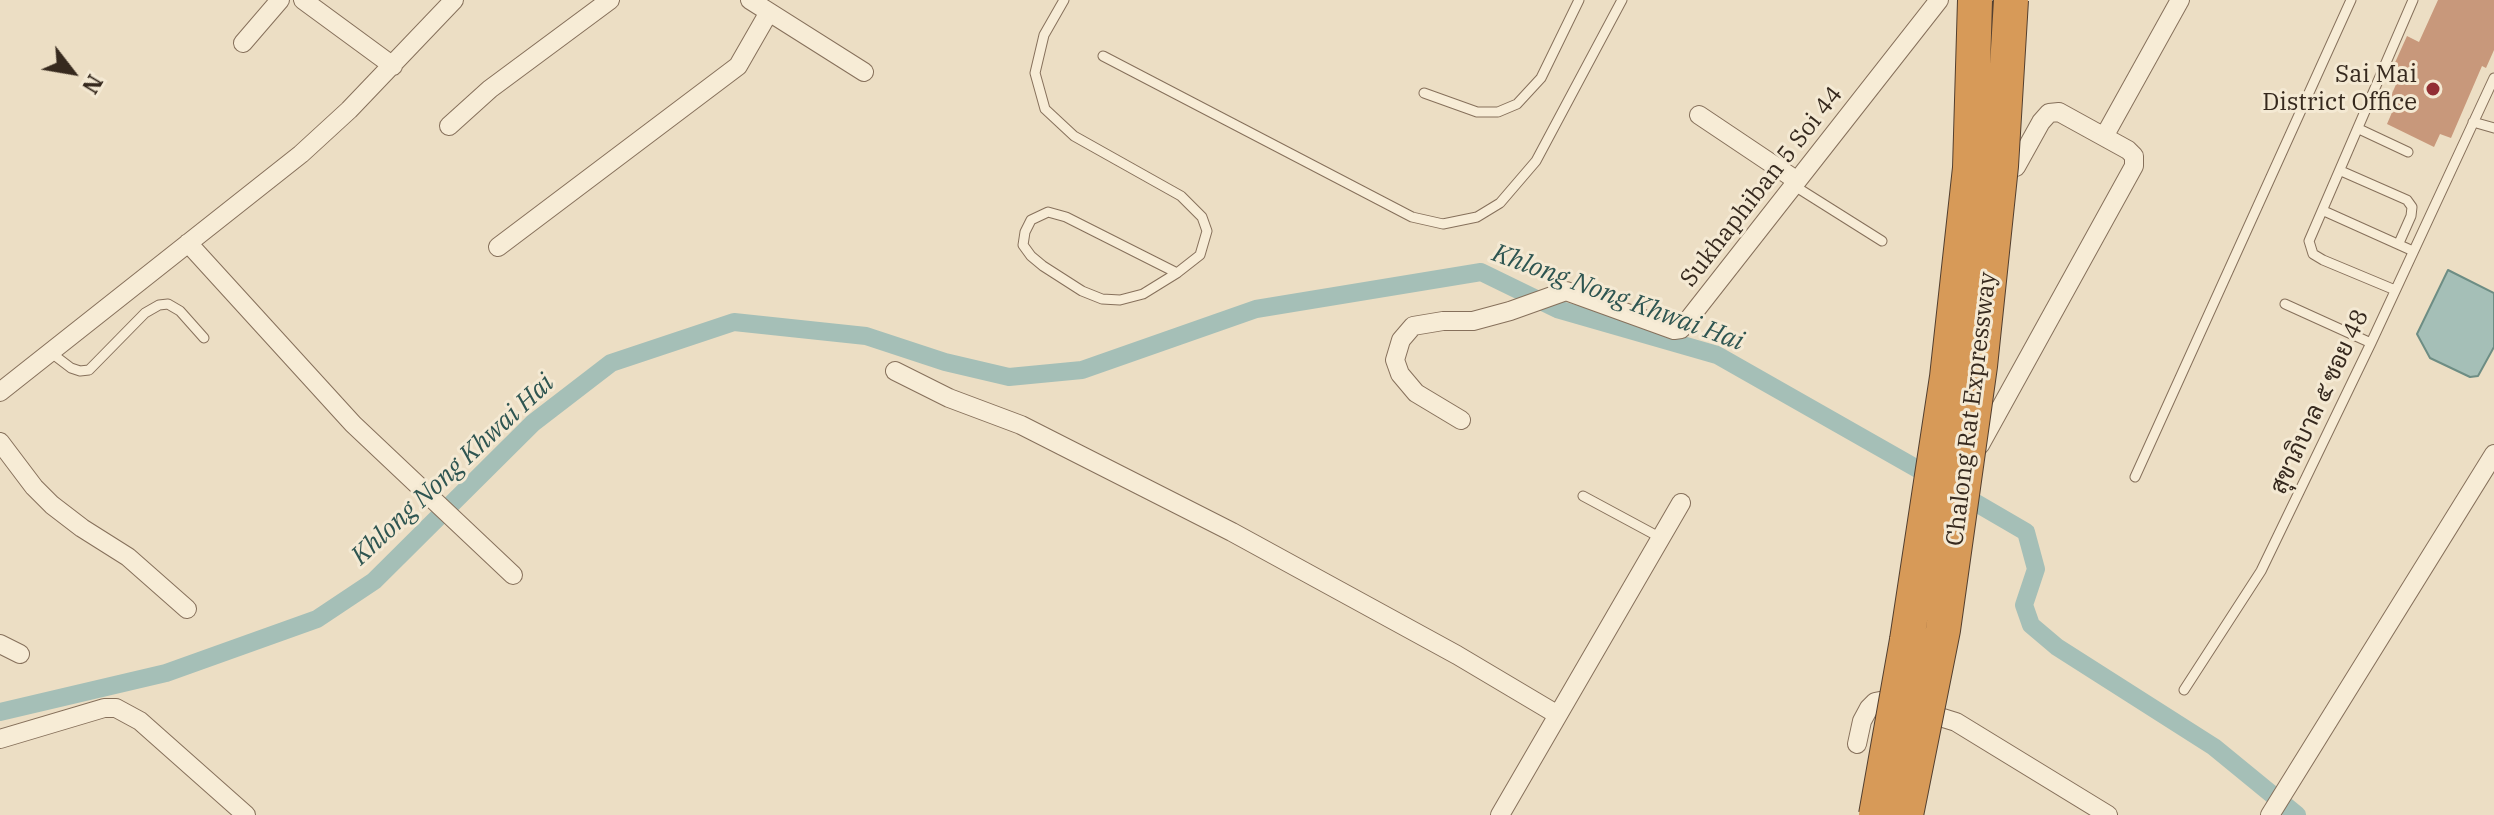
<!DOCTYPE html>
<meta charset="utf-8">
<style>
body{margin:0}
#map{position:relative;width:2494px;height:815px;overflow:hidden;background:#ecdec4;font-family:"IBM Plex Serif",serif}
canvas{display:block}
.north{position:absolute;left:32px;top:32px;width:80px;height:80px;-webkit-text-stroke:6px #f4e9d3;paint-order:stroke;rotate:121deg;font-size:22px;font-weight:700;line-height:32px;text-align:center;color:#36291e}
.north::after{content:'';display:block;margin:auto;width:28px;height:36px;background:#36291e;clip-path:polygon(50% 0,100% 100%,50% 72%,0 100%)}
</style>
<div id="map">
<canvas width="2494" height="815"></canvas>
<div class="north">N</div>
</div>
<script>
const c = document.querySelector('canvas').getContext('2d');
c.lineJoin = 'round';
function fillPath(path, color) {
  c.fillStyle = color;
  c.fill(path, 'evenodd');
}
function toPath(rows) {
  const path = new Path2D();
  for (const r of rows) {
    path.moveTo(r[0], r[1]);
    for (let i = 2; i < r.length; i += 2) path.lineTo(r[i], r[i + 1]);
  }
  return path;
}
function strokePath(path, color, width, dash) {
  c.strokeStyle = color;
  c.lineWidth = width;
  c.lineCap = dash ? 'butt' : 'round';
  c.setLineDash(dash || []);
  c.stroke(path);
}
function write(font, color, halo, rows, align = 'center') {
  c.font = font + ' "IBM Plex Serif",Sarabun,serif';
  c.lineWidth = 6;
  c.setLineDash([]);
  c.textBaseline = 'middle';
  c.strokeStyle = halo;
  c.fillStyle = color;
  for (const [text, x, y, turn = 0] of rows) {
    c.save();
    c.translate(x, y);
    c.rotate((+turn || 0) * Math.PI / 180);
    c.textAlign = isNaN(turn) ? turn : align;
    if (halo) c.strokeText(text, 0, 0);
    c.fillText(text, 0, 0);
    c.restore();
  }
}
const water = toPath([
 [2448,270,2494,293,2494,347,2478,376,2470,377,2430,358,2417,334,2448,270]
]);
const canal = toPath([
 [1959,493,2026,532,2036,569,2024,605,2031,625,2057,647,2214,747,2297,815],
 [0,712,166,673,317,619,374,581,533,423,611,363,734,322,866,336,945,362,1009,377,1082,370,1256,309,1481,272,1557,309,1717,355,1937,480]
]);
const building = toPath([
 [2438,0,2494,0,2494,50,2486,68,2482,66,2451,138,2440,134,2434,147,2387,124,2393,110,2386,107,2402,71,2393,67,2407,36,2419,42]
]);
const lane = toPath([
 [1064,0,1044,35,1035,73,1045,109,1074,136,1181,196,1202,217,1207,231,1200,255,1177,273,1143,294,1120,300,1102,299,1082,291,1043,266,1031,256,1023,245,1025,232,1031,220,1048,212,1066,217,1177,273],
 [1103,56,1412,217,1443,224,1477,217,1500,203,1536,161,1622,0],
 [1424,93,1477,112,1498,112,1517,104,1541,78,1579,0],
 [2473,122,2494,128],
 [2359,129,2408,152],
 [2341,171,2407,200,2412,207,2411,216,2399,243],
 [1793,185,1882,241],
 [2324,211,2413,251],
 [2395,290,2323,260,2313,254,2309,241,2413,0],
 [2285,304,2371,343],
 [50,352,71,368,80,371,89,370,145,313,159,305,168,304,180,311,204,338],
 [2135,477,2351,0],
 [1583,496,1661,538],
 [2184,690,2261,571,2371,343,2494,78]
]);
const street = toPath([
 [303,0,393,66],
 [750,0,864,72],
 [243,43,280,0],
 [1699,115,1796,180],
 [449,126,490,89,610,0],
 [2105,135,2180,0],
 [188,243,353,424,513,575],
 [498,247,738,66,769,12],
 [895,371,949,398,1021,425,1232,532,1457,655,1558,715],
 [0,392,301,154,349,110,454,0],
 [1461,420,1416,393,1400,374,1395,360,1401,340,1413,326,1443,321,1473,321,1510,311,1566,291,1674,330,1681,329,1939,0],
 [0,442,34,487,52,505,82,528,128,557,187,609],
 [1980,445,2134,166,2134,156,2128,150,2059,112,2049,113,2041,122,2016,167],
 [0,644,20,654],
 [0,739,104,708,116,708,140,721,246,815],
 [1857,744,1862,721,1869,708,1875,702,1885,700,1956,722,2108,815],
 [1500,815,1681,503],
 [2270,815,2494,454]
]);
const highwayBridge = toPath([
 [1876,815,1907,640,1947,377,1970,168,1975,0],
 [1906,815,1943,630,1980,366,2001,166,2011,0]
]);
const markers = [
 [2433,89,8,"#922e33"]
];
const poiNames = [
 ["Sai Mai",2417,75],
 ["District Office",2417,103]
];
const streetNames = [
 ["Sukhaphiban 5 Soi 44",1762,187,-52],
 ["สุขาภิบาล ๕ ซอย 48",2320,402,-65],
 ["Chalong Rat Expressway",1972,409,-83]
];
const waterNames = [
 ["Khlong Nong Khwai Hai",1618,298,20],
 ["Khlong Nong Khwai Hai",453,470,-43]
];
fillPath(water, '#a5bfb7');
strokePath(water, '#6d8d84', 2);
strokePath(canal, '#a5bfb7', 18);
fillPath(building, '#c8987b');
strokePath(lane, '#86705b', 11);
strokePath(street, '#86705b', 20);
strokePath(lane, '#f7ecd6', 9);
strokePath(street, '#f7ecd6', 18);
strokePath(highwayBridge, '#533f2f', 36, []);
strokePath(highwayBridge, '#d79a58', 34);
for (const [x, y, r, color] of markers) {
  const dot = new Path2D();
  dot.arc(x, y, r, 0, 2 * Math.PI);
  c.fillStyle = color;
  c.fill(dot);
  strokePath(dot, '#f4e9d3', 3);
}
write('24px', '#36291e', '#f4e9d3', poiNames, 'right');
write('24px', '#36291e', '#f4e9d3', streetNames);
write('italic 26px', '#2e5551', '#f4e9d3', waterNames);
</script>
